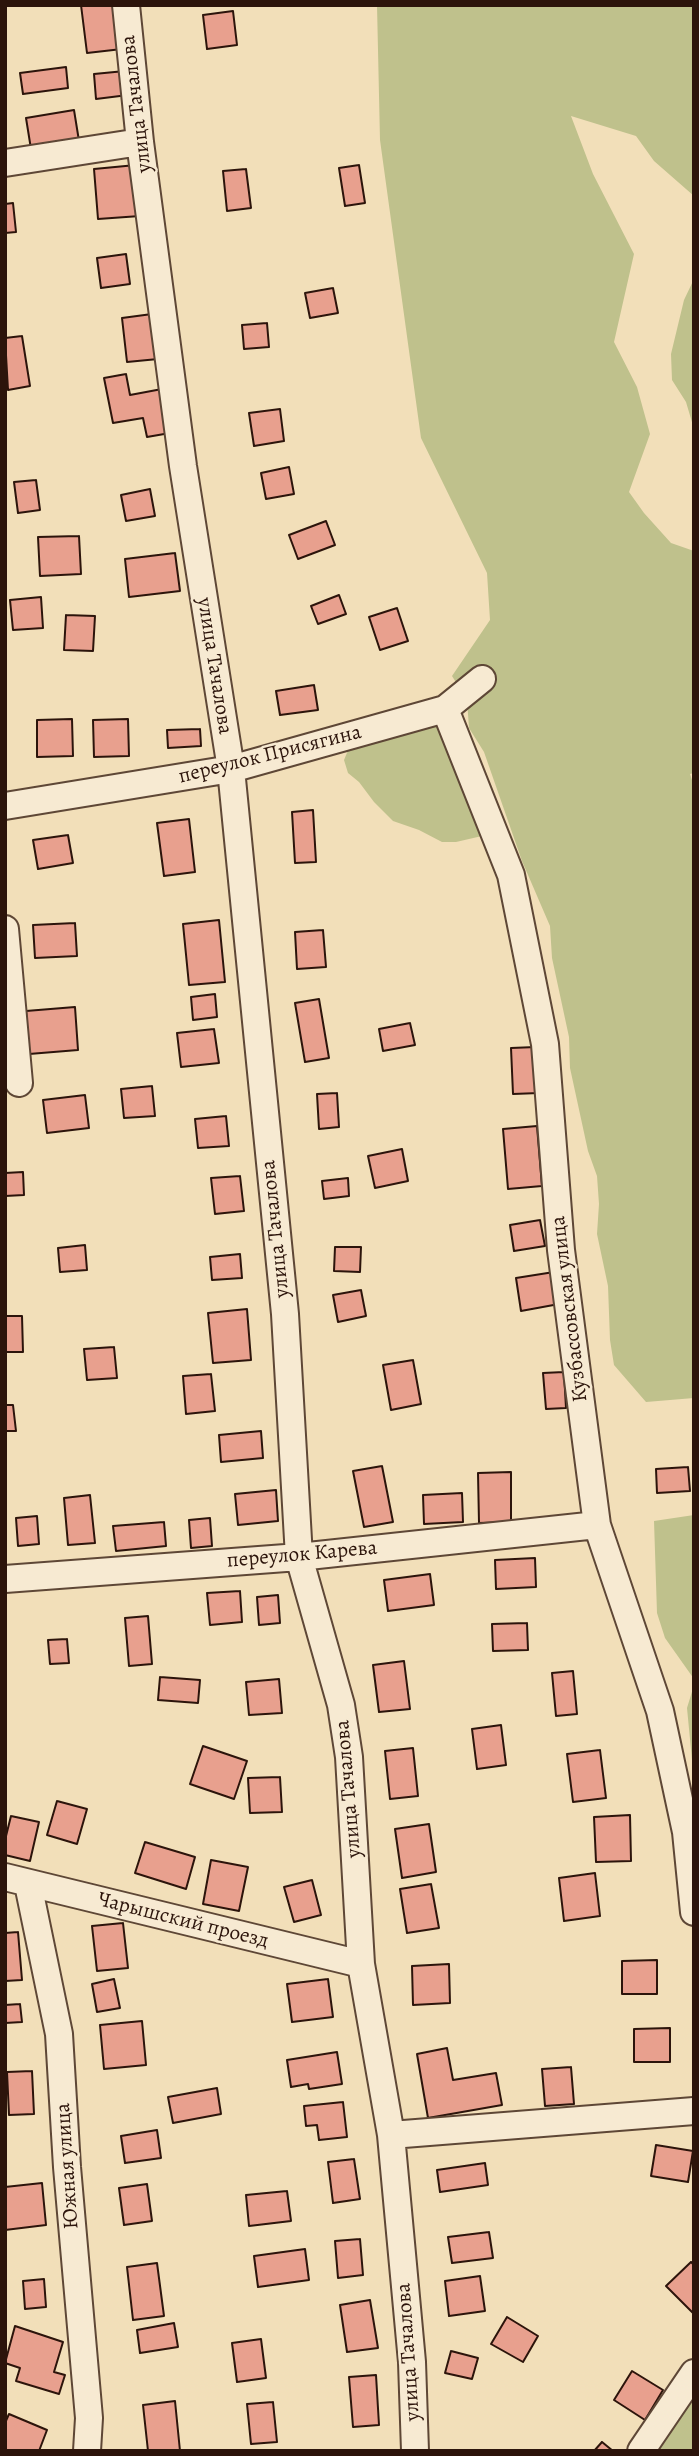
<!DOCTYPE html>
<meta charset="utf-8">
<style>
body{margin:0}
#map{position:relative;width:699px;height:2456px;overflow:hidden;background:#f2dfb9;font-family:Alegreya,serif}
canvas{display:block}
.frame{position:absolute;inset:0;border:7px solid #2c140b;pointer-events:none}
</style>
<div id="map">
<canvas width="699" height="2456"></canvas>
<div class="frame"></div>
</div>
<script>
const c = document.querySelector('canvas').getContext('2d');
c.lineJoin = 'round';
function fillPath(path, color) {
  c.fillStyle = color;
  c.fill(path, 'evenodd');
}
function toPath(rows) {
  const path = new Path2D();
  for (const r of rows) {
    path.moveTo(r[0], r[1]);
    for (let i = 2; i < r.length; i += 2) path.lineTo(r[i], r[i + 1]);
  }
  return path;
}
function strokePath(path, color, width, dash) {
  c.strokeStyle = color;
  c.lineWidth = width;
  c.lineCap = dash ? 'butt' : 'round';
  c.setLineDash(dash || []);
  c.stroke(path);
}
function write(font, color, halo, rows, align = 'center') {
  c.font = font + ' Alegreya,serif';
  c.lineWidth = 5;
  c.setLineDash([]);
  c.textBaseline = 'middle';
  c.strokeStyle = halo;
  c.fillStyle = color;
  for (const [text, x, y, turn = 0] of rows) {
    c.save();
    c.translate(x, y);
    c.rotate((+turn || 0) * Math.PI / 180);
    c.textAlign = isNaN(turn) ? turn : align;
    if (halo) c.strokeText(text, 0, 0);
    c.fillText(text, 0, 0);
    c.restore();
  }
}
const green = toPath([
 [377,5,694,5,694,196,654,161,636,136,571,116,593,174,634,254,614,342,637,387,650,434,629,492,644,513,671,543,694,551,694,773,690,774,694,786,694,1398,646,1402,614,1365,610,1340,608,1286,597,1234,599,1204,597,1176,588,1151,570,1068,569,1037,552,958,550,926,522,861,484,752,469,728,467,700,452,676,490,620,487,573,421,438,380,140],
 [694,279,694,429,686,402,672,380,671,354,684,300],
 [425,725,439,727,482,836,456,842,442,842,419,830,393,821,374,802,359,782,348,773,344,760,349,748],
 [694,1515,694,1679,665,1638,657,1613,654,1521],
 [694,1685,694,1763,692,1760,687,1708],
 [694,2400,694,2451,658,2451,660,2435,670,2428]
]);
const building = toPath([
 [81,5,117,5,122,49,87,53,81,5],
 [233,11,237,45,207,49,203,15,233,11],
 [66,67,68,88,23,94,20,73,66,67],
 [125,71,128,95,96,99,94,74,125,71],
 [74,110,79,141,31,149,26,118,74,110],
 [136,165,140,216,98,219,94,169,136,165],
 [359,165,365,203,345,206,339,168,359,165],
 [246,169,251,208,227,211,223,171,246,169],
 [13,203,16,232,5,233,5,204,13,203],
 [126,254,130,284,101,288,97,258,126,254],
 [333,288,338,313,310,318,305,293,333,288],
 [152,314,158,359,127,362,122,318,152,314],
 [267,323,269,347,244,349,242,325,267,323],
 [22,336,30,386,8,390,5,338,22,336],
 [126,374,130,395,162,389,170,433,147,437,143,418,113,423,104,378,126,374],
 [280,409,284,441,254,446,249,413,280,409],
 [289,467,294,494,266,499,261,473,289,467],
 [36,480,40,510,18,513,14,482,36,480],
 [150,489,155,516,126,521,121,495,150,489],
 [326,521,335,545,298,559,289,535,326,521],
 [79,536,81,574,40,576,38,537,79,536],
 [175,553,180,591,129,597,125,559,175,553],
 [339,595,346,614,318,624,311,606,339,595],
 [41,597,43,628,13,630,10,600,41,597],
 [397,608,408,641,380,650,369,617,397,608],
 [66,615,95,616,93,651,64,650,66,615],
 [314,685,318,710,280,715,276,691,314,685],
 [72,719,73,756,37,757,37,720,72,719],
 [128,719,129,756,94,757,93,720,128,719],
 [200,729,201,746,168,748,167,730,200,729],
 [313,810,316,862,295,863,292,812,313,810],
 [189,819,195,872,164,876,157,823,189,819],
 [68,835,73,863,38,869,33,840,68,835],
 [219,920,225,982,189,985,183,924,219,920],
 [75,923,77,956,35,958,33,925,75,923],
 [323,930,326,967,297,969,295,932,323,930],
 [215,994,217,1017,193,1020,191,997,215,994],
 [319,999,329,1058,305,1062,295,1003,319,999],
 [75,1007,78,1050,29,1054,26,1011,75,1007],
 [410,1023,415,1045,383,1051,379,1029,410,1023],
 [214,1029,219,1063,181,1067,177,1033,214,1029],
 [536,1047,539,1093,513,1094,511,1048,536,1047],
 [152,1086,155,1116,124,1118,121,1089,152,1086],
 [337,1093,339,1127,319,1129,317,1094,337,1093],
 [85,1095,89,1128,47,1133,43,1100,85,1095],
 [226,1116,229,1146,198,1148,195,1119,226,1116],
 [537,1126,542,1186,508,1189,503,1129,537,1126],
 [402,1149,408,1181,375,1188,368,1156,402,1149],
 [23,1172,24,1195,5,1196,5,1173,23,1172],
 [240,1176,244,1211,215,1214,211,1178,240,1176],
 [348,1178,349,1196,324,1199,322,1181,348,1178],
 [540,1220,545,1246,514,1251,510,1225,540,1220],
 [85,1245,87,1270,60,1272,58,1248,85,1245],
 [335,1247,361,1247,360,1272,334,1271,335,1247],
 [240,1254,242,1278,212,1280,210,1257,240,1254],
 [554,1272,559,1304,521,1311,516,1278,554,1272],
 [361,1290,366,1316,338,1322,333,1295,361,1290],
 [247,1309,251,1360,213,1363,208,1313,247,1309],
 [5,1316,22,1316,23,1352,5,1352,5,1316],
 [114,1347,117,1378,87,1380,84,1349,114,1347],
 [413,1360,421,1404,391,1410,383,1365,413,1360],
 [564,1372,566,1408,546,1409,543,1373,564,1372],
 [211,1374,215,1411,186,1414,183,1376,211,1374],
 [5,1405,13,1405,16,1431,5,1431,5,1405],
 [261,1431,263,1458,221,1462,219,1435,261,1431],
 [382,1466,393,1522,364,1527,353,1471,382,1466],
 [688,1467,690,1491,657,1493,656,1469,688,1467],
 [511,1472,511,1522,479,1523,478,1473,511,1472],
 [276,1490,278,1521,238,1525,235,1494,276,1490],
 [462,1493,463,1522,424,1524,423,1495,462,1493],
 [90,1495,95,1543,68,1545,64,1498,90,1495],
 [37,1516,39,1544,18,1546,16,1518,37,1516],
 [210,1518,212,1546,191,1548,189,1520,210,1518],
 [164,1522,166,1546,116,1551,113,1526,164,1522],
 [535,1558,536,1587,496,1589,495,1560,535,1558],
 [430,1574,434,1605,388,1611,384,1580,430,1574],
 [240,1591,242,1622,210,1625,207,1593,240,1591],
 [278,1595,280,1623,259,1625,257,1597,278,1595],
 [148,1616,152,1664,129,1666,125,1618,148,1616],
 [527,1623,528,1650,493,1651,492,1624,527,1623],
 [67,1639,69,1663,50,1664,48,1640,67,1639],
 [404,1661,410,1709,379,1712,373,1665,404,1661],
 [573,1671,577,1714,556,1716,552,1673,573,1671],
 [160,1677,200,1680,198,1703,158,1700,160,1677],
 [279,1679,282,1713,249,1715,246,1682,279,1679],
 [501,1725,506,1765,477,1769,472,1729,501,1725],
 [203,1746,247,1761,234,1799,190,1784,203,1746],
 [413,1748,418,1796,390,1799,385,1751,413,1748],
 [600,1750,606,1798,573,1802,567,1754,600,1750],
 [280,1777,282,1812,250,1813,248,1778,280,1777],
 [57,1801,87,1809,77,1844,47,1835,57,1801],
 [630,1815,631,1861,596,1862,594,1817,630,1815],
 [11,1816,39,1822,30,1861,5,1855,5,1840,11,1816],
 [429,1824,436,1872,402,1878,395,1829,429,1824],
 [145,1842,195,1857,186,1889,135,1873,145,1842],
 [211,1860,248,1867,239,1911,203,1904,211,1860],
 [595,1873,600,1916,564,1921,559,1878,595,1873],
 [312,1880,321,1915,294,1922,284,1887,312,1880],
 [431,1884,439,1928,407,1933,400,1889,431,1884],
 [123,1923,128,1968,97,1971,92,1926,123,1923],
 [18,1932,22,1980,5,1981,5,1933,18,1932],
 [657,1960,657,1994,622,1994,622,1961,657,1960],
 [449,1964,450,2003,413,2005,412,1966,449,1964],
 [114,1979,120,2008,97,2012,92,1984,114,1979],
 [328,1979,333,2017,292,2022,287,1984,328,1979],
 [20,2004,22,2022,5,2023,5,2005,20,2004],
 [142,2021,146,2065,104,2069,100,2025,142,2021],
 [670,2028,670,2062,634,2062,634,2029,670,2028],
 [447,2048,453,2080,496,2073,502,2105,428,2118,417,2054,447,2048],
 [337,2052,342,2084,309,2089,308,2084,291,2087,287,2060,337,2052],
 [571,2067,574,2104,545,2106,542,2069,571,2067],
 [32,2071,34,2114,9,2115,7,2072,32,2071],
 [217,2088,221,2114,173,2123,168,2097,217,2088],
 [343,2102,347,2137,319,2140,317,2125,306,2126,304,2106,343,2102],
 [157,2130,161,2158,125,2163,121,2136,157,2130],
 [656,2145,693,2151,688,2182,651,2176,656,2145],
 [354,2159,360,2199,333,2203,328,2162,354,2159],
 [485,2163,488,2185,440,2192,437,2170,485,2163],
 [42,2183,46,2225,5,2230,5,2187,42,2183],
 [147,2184,152,2221,124,2225,119,2188,147,2184],
 [287,2191,291,2221,249,2226,246,2195,287,2191],
 [489,2232,493,2258,452,2263,448,2237,489,2232],
 [360,2239,363,2275,338,2278,335,2241,360,2239],
 [305,2249,309,2280,258,2287,254,2256,305,2249],
 [691,2262,694,2265,694,2314,666,2286,691,2262],
 [157,2263,164,2316,133,2320,127,2267,157,2263],
 [480,2276,485,2311,449,2316,445,2281,480,2276],
 [44,2279,46,2307,25,2309,23,2281,44,2279],
 [370,2300,378,2348,347,2352,340,2305,370,2300],
 [507,2317,538,2336,523,2362,491,2344,507,2317],
 [174,2323,178,2347,140,2353,137,2330,174,2323],
 [15,2326,63,2342,54,2372,65,2375,59,2394,16,2381,20,2368,5,2363,15,2326],
 [261,2339,266,2378,237,2382,232,2343,261,2339],
 [451,2351,478,2358,472,2379,445,2373,451,2351],
 [632,2371,663,2390,645,2420,614,2400,632,2371],
 [376,2375,379,2425,353,2427,349,2377,376,2375],
 [175,2401,180,2451,148,2451,143,2405,175,2401],
 [273,2402,277,2442,251,2444,247,2404,273,2402],
 [9,2414,47,2430,39,2451,5,2451,5,2423,9,2414],
 [602,2442,613,2451,594,2451,602,2442]
]);
const street = toPath([
 [126,5,140,142,183,466,231,769,285,1314,299,1557,341,1705,349,1757,361,1964,391,2135,412,2362,415,2451],
 [5,163,140,142],
 [445,709,511,875,545,1044,561,1250,597,1525,660,1711,686,1832,694,1912],
 [5,806,231,769,445,709,482,679],
 [5,929,19,1083],
 [5,1579,299,1557,597,1525],
 [5,1877,361,1964],
 [28,1884,59,2034,67,2167,89,2418,87,2451],
 [391,2135,694,2111],
 [641,2451,694,2373]
]);
const streetNames = [
 ["улица Тачалова",137,104,-97],
 ["улица Тачалова",214,666,81],
 ["переулок Присягина",270,755,-14],
 ["улица Тачалова",276,1229,-96],
 ["Кузбассовская улица",570,1309,-97],
 ["переулок Карева",302,1555,-5],
 ["улица Тачалова",349,1789,-95],
 ["Чарышский проезд",183,1921,14],
 ["Южная улица",68,2166,-94],
 ["улица Тачалова",409,2352,-94]
];
fillPath(green, '#bfc18c');
fillPath(building, '#e8a08e');
strokePath(building, '#2c140b', 2);
strokePath(street, '#5e4736', 30);
strokePath(street, '#f7ead2', 26);
write('21px', '#2c140b', '#f7ead2', streetNames);
</script>
